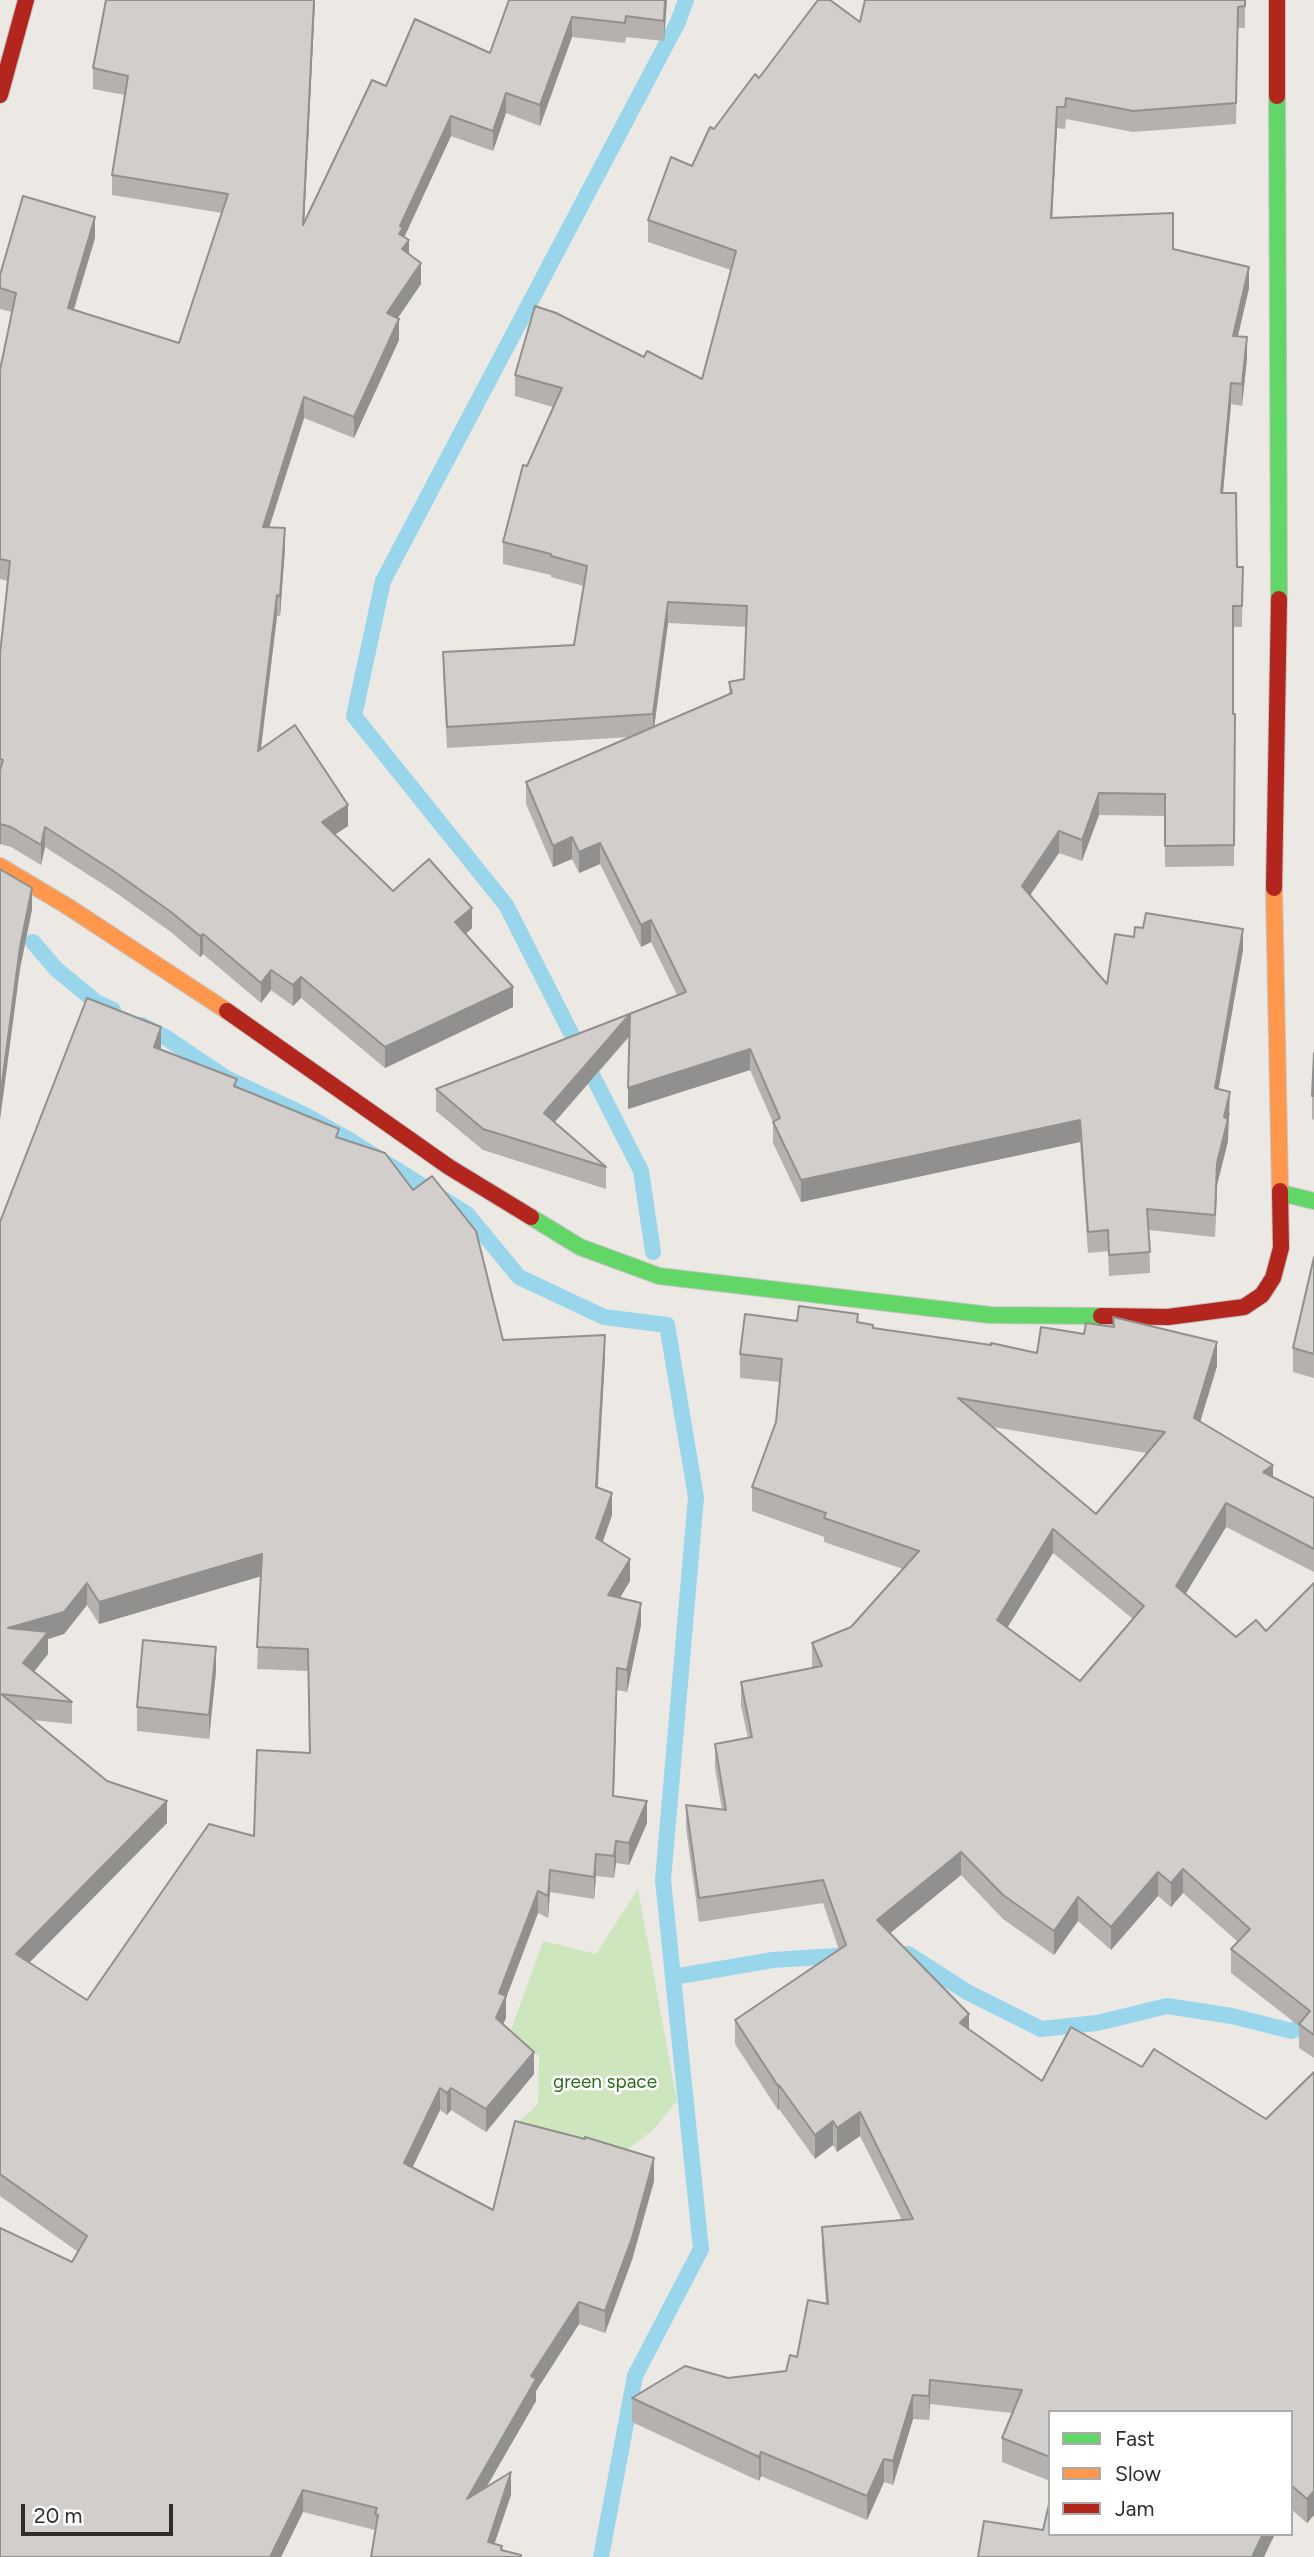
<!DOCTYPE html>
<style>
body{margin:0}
#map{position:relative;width:1314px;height:2557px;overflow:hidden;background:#ece8e4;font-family:Figtree,sans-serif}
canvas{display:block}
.legend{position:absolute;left:1048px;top:2410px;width:245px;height:126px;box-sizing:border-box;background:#fff;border:2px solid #ababab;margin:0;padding:9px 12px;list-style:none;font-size:21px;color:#2e2e2e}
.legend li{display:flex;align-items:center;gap:14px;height:35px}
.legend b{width:35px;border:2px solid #ababab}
.scale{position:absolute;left:21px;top:2504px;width:152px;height:32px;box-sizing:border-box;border:4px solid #2e2e2e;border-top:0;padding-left:9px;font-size:21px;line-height:24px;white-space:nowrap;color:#2e2e2e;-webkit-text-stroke:5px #fff;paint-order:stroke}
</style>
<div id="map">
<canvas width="1314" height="2557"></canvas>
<ul class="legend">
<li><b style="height:9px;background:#63d668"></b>Fast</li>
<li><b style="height:9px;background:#ff974d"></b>Slow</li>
<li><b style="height:9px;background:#b3261e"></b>Jam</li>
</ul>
<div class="scale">20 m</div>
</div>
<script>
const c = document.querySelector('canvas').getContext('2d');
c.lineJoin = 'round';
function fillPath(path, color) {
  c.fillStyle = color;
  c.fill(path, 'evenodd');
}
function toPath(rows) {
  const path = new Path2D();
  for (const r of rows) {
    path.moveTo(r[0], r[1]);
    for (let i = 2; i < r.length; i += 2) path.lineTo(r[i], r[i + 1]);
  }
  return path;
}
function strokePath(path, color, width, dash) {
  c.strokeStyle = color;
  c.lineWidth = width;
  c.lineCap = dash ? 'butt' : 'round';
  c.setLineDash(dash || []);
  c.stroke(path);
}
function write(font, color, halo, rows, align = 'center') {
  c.font = font + ' Figtree,sans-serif';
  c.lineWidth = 5;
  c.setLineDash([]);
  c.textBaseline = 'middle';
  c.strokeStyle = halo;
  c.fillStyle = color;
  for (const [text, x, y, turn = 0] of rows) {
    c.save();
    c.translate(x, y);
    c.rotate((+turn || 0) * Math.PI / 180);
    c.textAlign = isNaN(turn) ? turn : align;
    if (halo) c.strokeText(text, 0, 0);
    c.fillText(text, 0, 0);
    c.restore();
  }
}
const green = toPath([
 [638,1889,677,2101,653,2130,615,2159,511,2129,538,2104,539,2055,506,2044,543,1941,596,1954]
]);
const stream = toPath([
 [33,942,56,969,96,1002,113,1010],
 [142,1025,165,1037,226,1078,305,1115,351,1141,467,1214,519,1277,604,1317,667,1325,696,1497,663,1880,701,2249,635,2376,601,2557],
 [653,1252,641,1171,506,905,354,716,383,581,678,22,686,0],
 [895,1954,908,1954,967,1992,1041,2029,1097,2023,1167,2006,1232,2016,1291,2031,1306,2025,1314,2015],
 [673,1977,773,1960,852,1955]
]);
const fast = toPath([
 [1277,96,1279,599],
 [1281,1193,1314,1201],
 [531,1217,580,1247,659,1276,990,1315,1101,1316]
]);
const slow = toPath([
 [0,866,67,906,227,1011],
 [1274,888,1280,1191]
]);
const jam = toPath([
 [1277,0,1277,96],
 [0,95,26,0],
 [1274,888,1279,599],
 [227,1011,449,1167,531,1217],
 [1101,1316,1168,1317,1244,1307,1262,1295,1273,1278,1281,1248,1280,1191]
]);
const wall = toPath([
 [106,0,315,0,304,223,386,86,490,53,509,0,667,0,664,41,626,37,625,43,572,37,540,126,506,113,493,151,451,136,404,237,409,254,421,284,397,318,399,340,354,438,304,418,269,527,285,548,280,616,277,616,261,749,348,826,334,835,393,891,472,928,466,934,513,1007,385,1068,301,998,293,1006,271,990,261,1003,203,954,200,957,171,932,112,890,45,847,41,865,11,847,0,844,0,654,8,581,0,579,0,370,12,312,0,309,0,275,95,238,74,310,179,343,222,213,112,195,112,175,125,95,93,89,93,68],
 [1245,0,1245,28,1238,28,1236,124,1133,132,1066,119,1065,129,1057,128,1052,217,1173,249,1249,288,1238,336,1247,358,1242,406,1231,404,1223,493,1237,567,1243,567,1242,627,1233,627,1233,714,1235,714,1234,866,1165,867,1165,816,1099,815,1082,861,1059,853,1030,895,1107,984,1243,950,1218,1089,1230,1114,1228,1121,1228,1141,1217,1185,1215,1237,1149,1230,1150,1273,1109,1276,1108,1251,1088,1253,1080,1142,801,1202,773,1143,773,1122,750,1070,628,1109,630,1036,555,1122,606,1167,606,1189,483,1150,436,1111,436,1089,677,995,651,942,641,947,600,864,579,873,572,859,553,867,526,804,526,782,631,737,447,748,443,673,443,652,574,645,584,586,551,577,551,575,503,564,503,542,527,466,553,407,515,396,515,375,644,357,702,379,731,270,648,242,648,220,692,166,714,129,759,78,860,22],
 [668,623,746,627,744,679,729,682,729,694,654,727],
 [161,1050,339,1138,503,1340,605,1357,598,1487,612,1515,603,1542,630,1581,620,1598,641,1625,627,1692,617,1690,614,1796,647,1823,629,1865,616,1863,614,1878,596,1876,594,1899,550,1892,548,1918,538,1913,506,1998,506,2018,503,2024,534,2074,486,2132,451,2110,447,2115,440,2110,412,2168,493,2210,654,2181,632,2260,605,2333,579,2324,536,2391,536,2401,486,2487,511,2495,494,2544,502,2550,521,2557,375,2530,303,2512,281,2557,0,2557,72,2262,78,2252,0,2196,0,1222],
 [261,1576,257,1669,308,1671,309,1753,254,1836,87,2000,29,1963,167,1823,107,1781,32,1720,72,1724,72,1702,34,1672,48,1654,48,1639,64,1634,87,1605,99,1624],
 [1314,1053,1314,1120,1312,1119,1312,1096],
 [1314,1257,1314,1378,1293,1372,1293,1348],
 [1113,1317,1217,1366,1200,1422,1273,1477,1314,1498,1314,1572,1226,1527,1185,1594,1236,1637,1266,1631,1314,1583,1314,2058,1299,2048,1299,2026,1231,1973,1231,1949,1238,1942,1183,1893,1171,1907,1158,1896,1111,1950,1078,1921,1054,1955,1003,1919,961,1875,890,1933,969,2030,1042,2081,1142,2067,1266,2119,1314,2072,1314,2515,1307,2523,1291,2509,1291,2412,1050,2412,1050,2481,1002,2462,1002,2438,1012,2413,930,2404,929,2420,913,2419,893,2485,884,2482,867,2520,761,2476,759,2481,632,2422,632,2398,728,2378,786,2371,797,2357,826,2304,822,2250,822,2227,902,2220,860,2136,837,2152,833,2145,815,2159,779,2109,778,2110,735,2044,735,2020,839,1950,823,1903,699,1922,686,1828,686,1805,722,1810,715,1768,715,1744,748,1738,741,1706,741,1682,812,1668,812,1643,851,1627,903,1569,824,1542,824,1537,752,1511,752,1487,776,1422,780,1382,740,1378,740,1354,797,1321,858,1323,873,1328,1037,1353,1084,1334,1113,1327],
 [993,1427,1147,1453,1096,1514],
 [1053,1553,1133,1619,1080,1681,1008,1627],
 [216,1671,209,1739,137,1731,137,1707]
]);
const shadedWall = toPath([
 [314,0,315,0,303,245,303,225],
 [665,0,667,0,664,41,664,21],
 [572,17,572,37,540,126,540,105],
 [506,93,506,113,493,151,493,131],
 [1057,107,1057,128,1051,239,1051,218],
 [451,116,451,136,403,240,399,254,400,226],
 [95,217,95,238,68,328,68,308],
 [409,240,409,261,402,249],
 [421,263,421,284,387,334,387,313],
 [1249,267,1249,288,1233,357,1233,336],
 [399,319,399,340,354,438,354,417],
 [1247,337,1247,358,1242,406,1242,384],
 [1231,383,1231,404,1221,514,1221,493],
 [304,397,304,418,263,547,263,527],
 [285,528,285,548,280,616,280,596],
 [277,595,277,616,258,771,258,751],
 [668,602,668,623,653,736,653,714],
 [1099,793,1099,815,1082,861,1082,840],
 [348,805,348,826,322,843,322,822],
 [0,824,1,824,1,844,0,844],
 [45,827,45,847,41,865,41,845],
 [1059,831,1059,853,1022,907,1022,886],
 [572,837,572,859,553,867,553,846],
 [600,843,600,864,579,873,579,852],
 [32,888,32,910,20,969,0,1120,0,1098,20,947],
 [472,908,472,928,455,943,455,922],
 [651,920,651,942,641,947,641,925],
 [1243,929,1243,950,1215,1109,1215,1088],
 [203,934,203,954,200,957,200,936],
 [271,970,271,990,261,1003,261,983],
 [301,977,301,998,293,1006,293,985],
 [513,987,513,1007,385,1068,385,1047],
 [630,1014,630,1035,544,1134,544,1113],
 [161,1027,161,1049,154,1069,154,1047],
 [750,1049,750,1070,628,1109,628,1088],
 [1230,1092,1228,1141,1217,1185,1215,1237,1217,1163,1224,1117],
 [1080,1120,1080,1142,801,1202,801,1180],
 [605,1335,605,1357,596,1509,596,1487],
 [1217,1342,1217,1366,1194,1442,1194,1418],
 [1273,1465,1273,1489,1263,1472],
 [612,1493,612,1515,596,1560,596,1538],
 [1226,1503,1226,1527,1176,1610,1176,1586],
 [1053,1529,1053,1553,997,1644,997,1620],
 [262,1554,262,1576,99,1624,99,1602],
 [630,1559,630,1581,608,1617,608,1595],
 [87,1583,87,1605,64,1634,48,1639,48,1654,23,1685,23,1663,8,1628],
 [641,1603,641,1625,627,1692,627,1670],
 [216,1647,216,1671,209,1739,209,1715],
 [617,1668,617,1690,613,1818,613,1796],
 [167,1801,167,1823,16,1976,16,1954],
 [647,1801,647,1823,629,1865,629,1843],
 [616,1841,616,1863,614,1878,614,1856],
 [961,1852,961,1875,877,1944,877,1920],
 [596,1854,596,1876,594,1899,594,1877],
 [1183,1869,1183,1893,1171,1907,1171,1883],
 [550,1870,550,1892,548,1918,548,1896],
 [1158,1872,1158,1896,1111,1950,1111,1927],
 [538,1891,538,1913,506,1998,506,2018,496,2040,496,2018,499,1993],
 [1078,1897,1078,1921,1054,1955,1054,1931],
 [969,2014,969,2038,960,2023],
 [534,2052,534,2074,486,2132,486,2109],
 [779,2085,779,2109,778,2110,778,2086],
 [440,2088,440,2110,404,2185,404,2163],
 [451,2088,451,2110,447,2115,447,2093],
 [860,2112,860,2136,837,2152,837,2128],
 [833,2121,833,2145,815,2159,815,2135],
 [654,2158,654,2181,632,2260,605,2333,605,2311],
 [579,2302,579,2324,536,2391,536,2401,467,2521,467,2499,531,2376],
 [930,2380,930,2404,929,2420,929,2396],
 [913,2395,913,2419,893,2485,893,2461],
 [761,2452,761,2476,759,2481,759,2457],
 [884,2459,884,2482,867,2520,867,2496],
 [511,2472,511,2495,490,2557,488,2542],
 [303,2490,303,2512,281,2557,270,2557],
 [1314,2491,1314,2515,1307,2523,1307,2499],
 [1263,2534,1275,2534,1264,2557,1252,2557]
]);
const building = toPath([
 [106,0,314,0,303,225,372,80,386,86,415,19,490,53,509,0,665,0,664,21,626,16,625,23,572,17,540,105,506,93,493,131,451,116,400,226,403,228,399,234,409,240,402,249,421,263,387,313,399,319,354,417,304,397,263,527,285,528,280,596,277,595,258,751,295,725,348,805,322,822,393,891,429,859,472,908,455,922,513,987,385,1047,301,977,293,985,271,970,261,983,203,934,200,936,171,912,112,870,45,827,41,845,11,827,0,824,0,770,3,760,0,759,0,654,10,561,0,559,0,370,16,293,0,288,0,275,23,196,95,217,68,308,179,343,228,194,112,175,128,76,93,68,106,0],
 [818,0,830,0,860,22,865,0,1245,0,1245,6,1238,7,1236,103,1133,111,1066,98,1065,107,1057,107,1051,218,1173,213,1173,249,1249,267,1233,336,1247,337,1242,384,1231,383,1221,493,1236,493,1237,567,1243,567,1242,606,1233,606,1233,714,1235,714,1234,845,1165,846,1165,794,1099,793,1082,840,1059,831,1022,886,1107,984,1115,934,1134,937,1135,927,1143,928,1146,913,1243,929,1215,1088,1230,1092,1224,1117,1228,1119,1217,1163,1215,1215,1147,1209,1150,1252,1109,1255,1108,1230,1088,1232,1080,1120,801,1180,773,1122,780,1118,750,1049,628,1088,630,1014,544,1113,606,1167,483,1129,436,1089,686,992,651,920,641,925,600,843,579,852,572,837,553,846,526,782,732,693,729,682,744,679,747,606,668,602,653,714,447,727,443,652,574,645,587,566,551,556,551,554,503,542,523,465,527,466,562,388,515,375,535,306,556,313,644,357,647,351,702,379,736,251,648,220,671,157,692,166,710,127,714,129,755,74,759,78,818,0],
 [0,869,32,888,20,947,0,1098,0,869],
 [87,998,161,1027,154,1047,237,1079,234,1086,339,1129,336,1137,385,1153,413,1190,432,1176,476,1231,503,1340,605,1335,596,1487,612,1493,596,1538,630,1559,608,1595,641,1603,627,1670,617,1668,613,1796,647,1801,629,1843,616,1841,614,1856,596,1854,594,1877,550,1870,548,1896,538,1891,499,1993,506,1996,496,2018,534,2052,486,2109,451,2088,447,2093,440,2088,404,2163,493,2210,515,2121,585,2139,585,2137,654,2158,632,2238,605,2311,579,2302,531,2376,536,2379,467,2499,511,2472,488,2542,502,2546,501,2550,521,2555,521,2557,371,2557,378,2515,375,2514,377,2508,303,2490,270,2557,0,2557,0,2228,72,2262,87,2236,0,2174,0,1222,87,998],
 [262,1554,257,1647,308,1649,310,1753,257,1750,254,1836,209,1824,87,2000,16,1954,167,1801,107,1781,1,1694,72,1702,23,1663,48,1632,8,1628,64,1612,87,1583,99,1602,262,1554],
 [1314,1053,1314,1096,1312,1096,1314,1053],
 [1314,1257,1314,1354,1293,1348,1314,1257],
 [799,1306,858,1314,857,1322,873,1325,873,1328,991,1345,991,1343,1037,1353,1041,1327,1084,1334,1086,1323,1114,1327,1113,1317,1217,1342,1194,1418,1273,1465,1263,1472,1314,1498,1314,1549,1226,1503,1176,1586,1236,1637,1256,1620,1266,1631,1314,1583,1314,2035,1299,2024,1310,2011,1231,1949,1250,1929,1183,1869,1171,1883,1158,1872,1111,1927,1078,1897,1054,1931,1003,1895,961,1852,877,1920,969,2014,960,2023,1042,2081,1071,2027,1142,2067,1154,2049,1266,2119,1314,2072,1314,2491,1307,2499,1291,2485,1291,2412,1050,2412,1050,2457,1002,2438,1022,2390,930,2380,929,2396,913,2395,893,2461,884,2459,867,2496,761,2452,759,2457,632,2398,685,2366,728,2378,786,2371,790,2355,797,2357,808,2300,828,2304,822,2227,913,2219,860,2112,837,2128,833,2121,815,2135,779,2085,778,2086,735,2020,846,1945,823,1880,699,1898,686,1805,726,1810,715,1744,752,1737,741,1682,822,1666,812,1643,851,1627,919,1551,824,1518,826,1513,752,1487,776,1422,782,1359,740,1354,745,1314,797,1321,799,1306],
 [958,1398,1165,1432,1096,1514,958,1398],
 [1053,1529,1144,1606,1080,1681,997,1620,1053,1529],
 [143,1640,216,1647,209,1715,137,1707,143,1640],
 [1050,2500,1050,2534,1263,2534,1252,2557,978,2557,984,2521,1043,2530,1050,2500]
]);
const parkNames = [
 ["green space",605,2082]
];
fillPath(green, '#cee6be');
strokePath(stream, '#99d6ec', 16);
strokePath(fast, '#c5c4c5', 18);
strokePath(slow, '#c5c4c5', 18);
strokePath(jam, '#c5c4c5', 18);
strokePath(fast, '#63d668', 16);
strokePath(slow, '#ff974d', 16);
strokePath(jam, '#b3261e', 16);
fillPath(wall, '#b4b1af');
fillPath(shadedWall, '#92908e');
fillPath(building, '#d1cecb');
strokePath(building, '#92908e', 2);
write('19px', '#2c6e1b', '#fff', parkNames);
</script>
